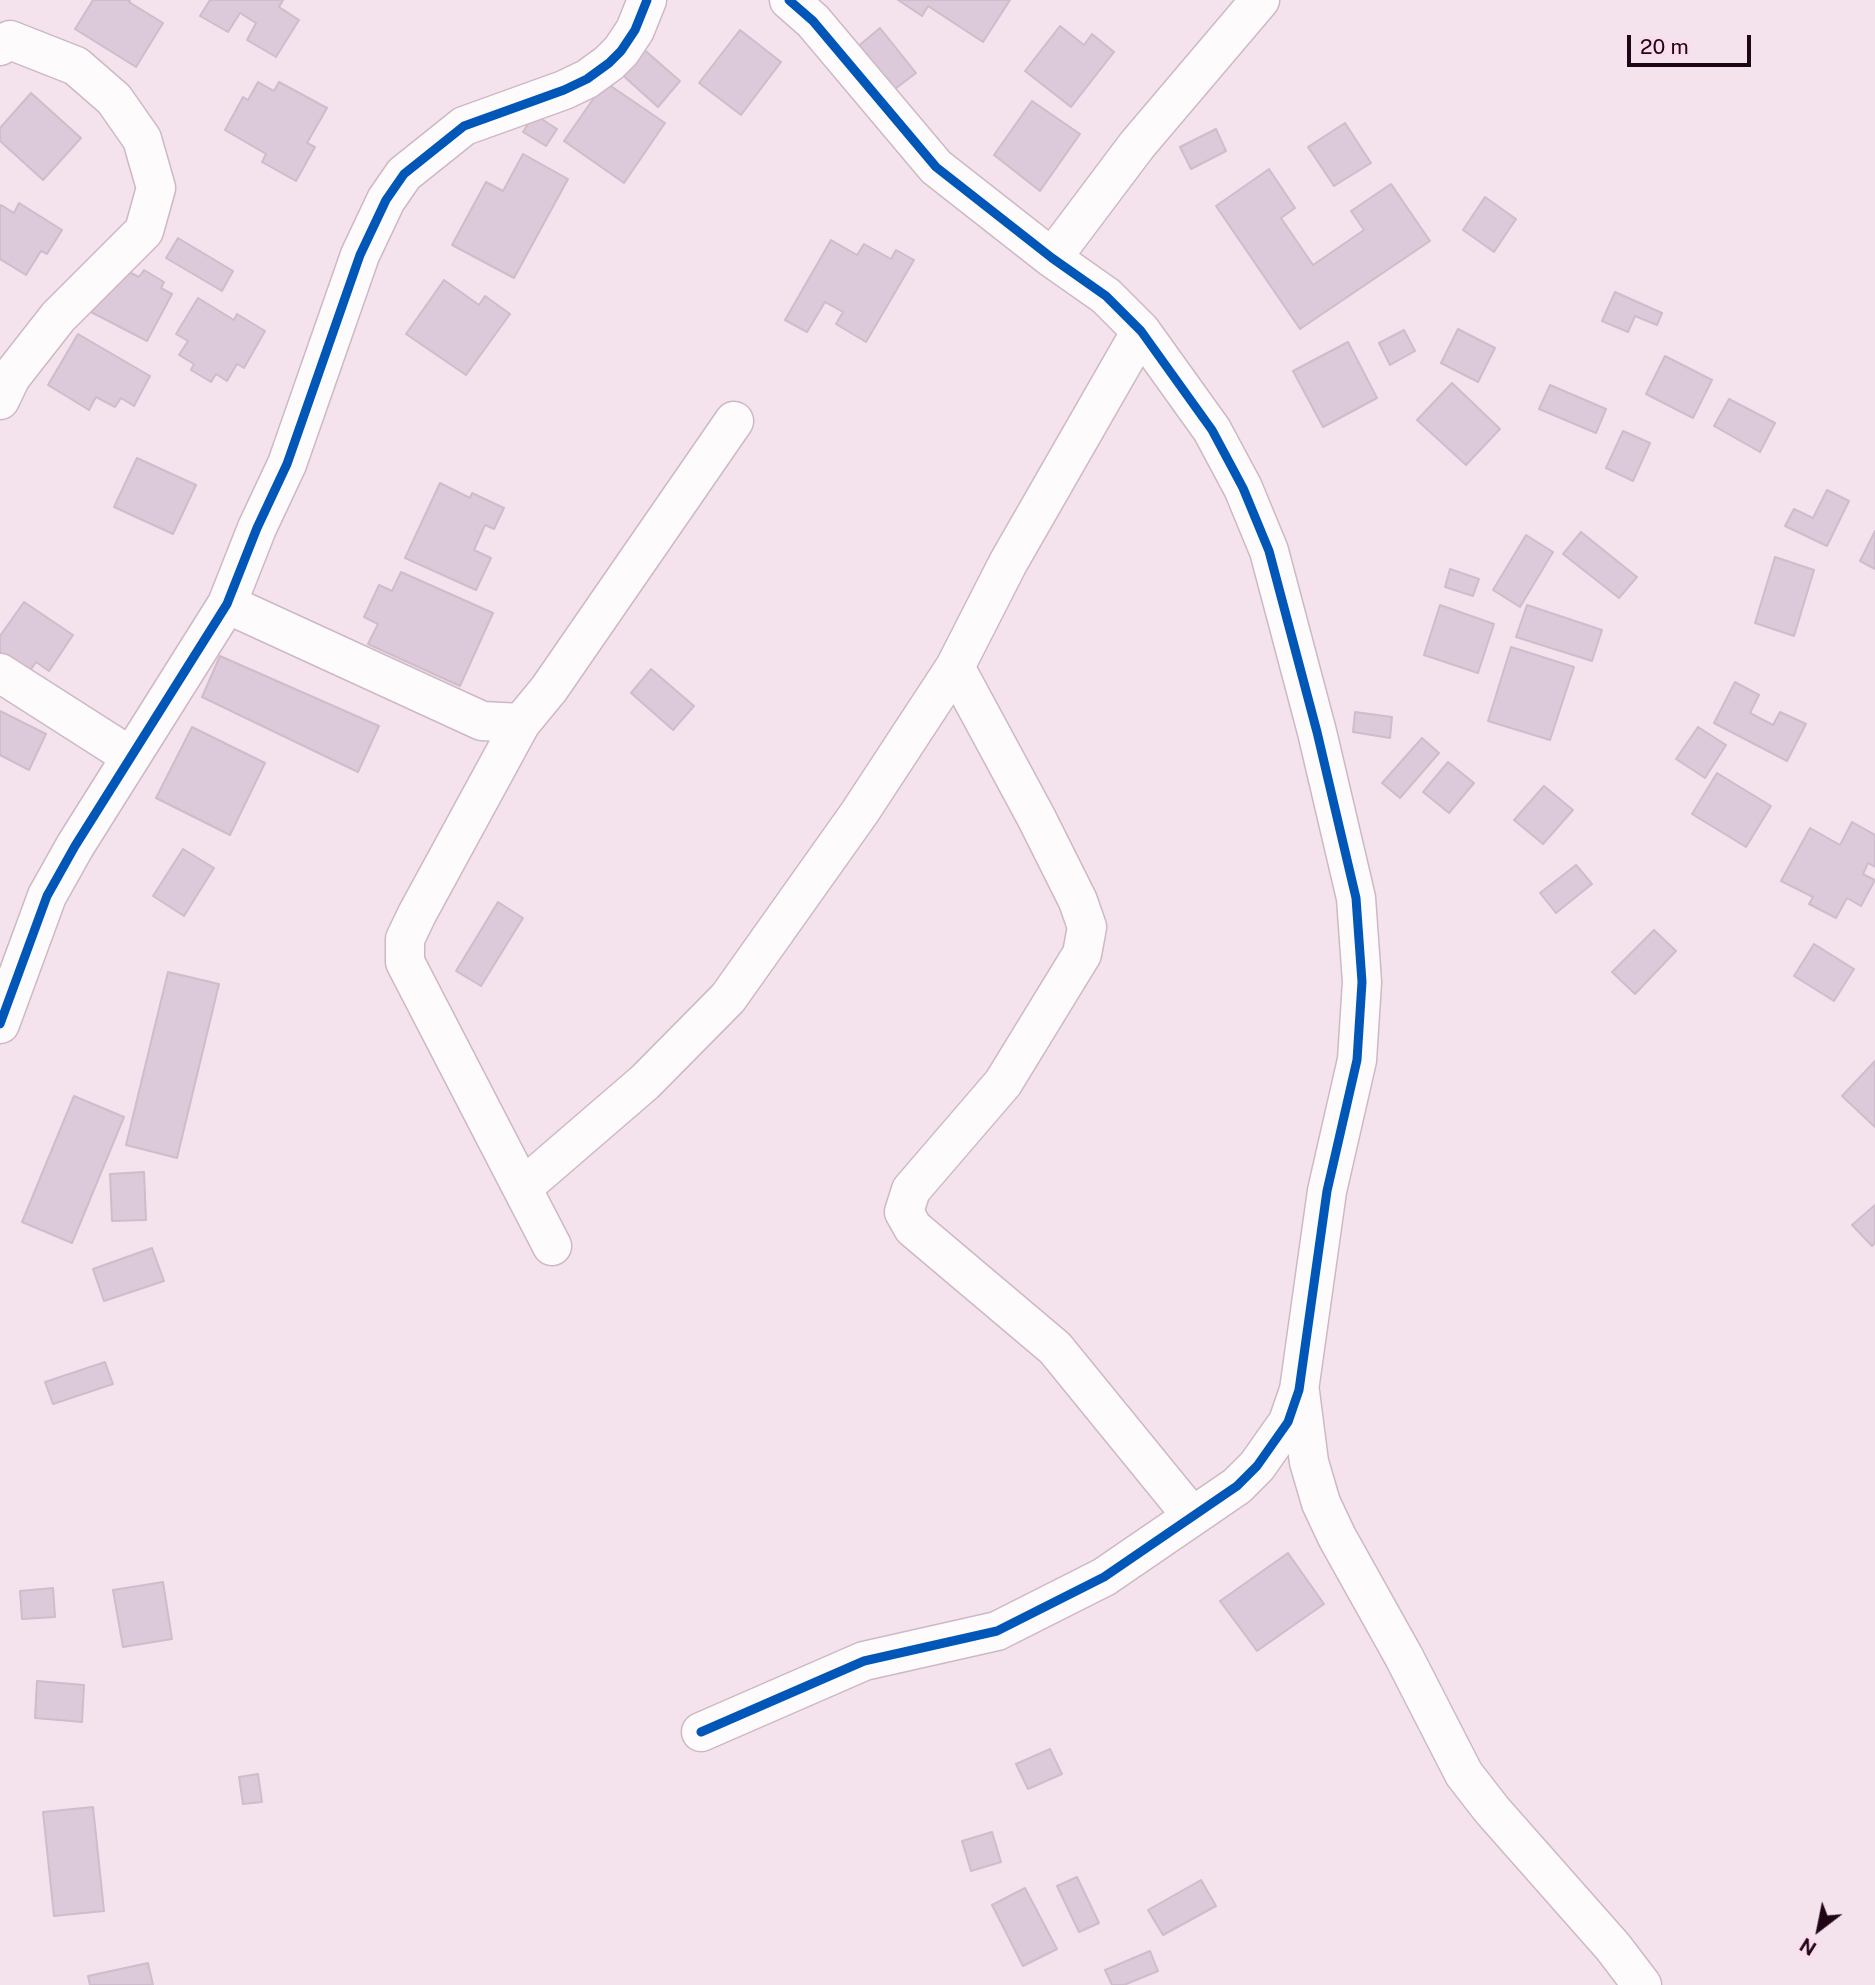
<!DOCTYPE html>
<style>
body{margin:0}
#map{position:relative;width:1875px;height:1985px;overflow:hidden;background:#f4e3ec;font-family:"Public Sans",sans-serif}
canvas{display:block}
.north{position:absolute;left:1784px;top:1894px;width:70px;height:70px;-webkit-text-stroke:5px #fcdbed;paint-order:stroke;rotate:212deg;font-size:19px;font-weight:700;line-height:28px;text-align:center;color:#1f0516}
.north::after{content:'';display:block;margin:auto;width:24px;height:32px;background:#1f0516;clip-path:polygon(50% 0,100% 100%,50% 72%,0 100%)}
.scale{position:absolute;left:1627px;top:35px;width:124px;height:32px;box-sizing:border-box;border:4px solid #1f0516;border-top:0;padding-left:9px;font-size:21px;line-height:24px;white-space:nowrap;color:#1f0516;-webkit-text-stroke:5px #fcdbed;paint-order:stroke}
</style>
<div id="map">
<canvas width="1875" height="1985"></canvas>
<div class="north">N</div>
<div class="scale">20 m</div>
</div>
<script>
const c = document.querySelector('canvas').getContext('2d');
c.lineJoin = 'round';
function fillPath(path, color) {
  c.fillStyle = color;
  c.fill(path, 'evenodd');
}
function toPath(rows) {
  const path = new Path2D();
  for (const r of rows) {
    path.moveTo(r[0], r[1]);
    for (let i = 2; i < r.length; i += 2) path.lineTo(r[i], r[i + 1]);
  }
  return path;
}
function strokePath(path, color, width, dash) {
  c.strokeStyle = color;
  c.lineWidth = width;
  c.lineCap = dash ? 'butt' : 'round';
  c.setLineDash(dash || []);
  c.stroke(path);
}
const building = toPath([
 [93,0,130,0,129,2,163,23,136,67,75,29,93,0],
 [210,0,283,0,279,7,299,20,276,57,247,40,256,23,240,13,228,32,200,16,210,0],
 [898,0,1010,0,983,42,928,6,922,16,898,0],
 [1060,26,1084,45,1092,34,1114,52,1071,107,1025,71,1060,26],
 [880,28,916,73,891,92,856,48,880,28],
 [740,30,781,62,741,115,699,83,740,30],
 [641,47,680,81,658,107,619,72,641,47],
 [258,82,274,91,279,82,327,108,307,143,315,147,296,181,262,162,266,154,225,130,243,97,248,100,258,82],
 [605,82,665,123,624,183,564,141,605,82],
 [31,93,81,138,43,180,0,141,0,128,31,93],
 [1032,101,1080,134,1040,191,994,155,1032,101],
 [534,114,557,129,546,146,523,132,534,114],
 [1345,123,1371,163,1334,186,1308,147,1345,123],
 [1216,129,1226,151,1191,169,1180,147,1216,129],
 [523,154,568,179,514,278,452,245,486,182,503,191,523,154],
 [1269,169,1295,208,1281,218,1313,265,1364,230,1351,211,1391,184,1430,241,1300,329,1216,206,1269,169],
 [1485,197,1516,219,1494,252,1463,230,1485,197],
 [19,203,62,230,47,254,41,251,26,275,0,259,0,207,1,205,14,213,19,203],
 [178,238,233,271,222,291,166,258,178,238],
 [831,240,857,255,864,244,891,259,896,250,914,260,866,342,836,324,843,312,825,302,807,332,785,320,831,240],
 [123,269,139,277,144,270,164,282,161,288,172,294,147,341,91,312,106,282,123,269],
 [444,280,479,305,485,296,510,314,466,375,406,334,444,280],
 [1615,292,1662,313,1657,325,1635,316,1628,332,1602,321,1615,292],
 [198,298,234,320,237,314,265,331,244,368,237,364,227,381,216,374,211,382,191,370,194,364,179,355,188,341,176,334,198,298],
 [1458,329,1495,348,1478,382,1441,363,1458,329],
 [1404,330,1415,351,1390,365,1379,343,1404,330],
 [78,334,150,376,134,406,121,398,115,407,96,397,89,410,48,385,78,334],
 [1348,342,1377,398,1323,427,1293,371,1348,342],
 [1665,356,1712,380,1693,418,1646,394,1665,356],
 [1452,383,1500,429,1466,465,1417,420,1452,383],
 [1550,385,1606,409,1596,433,1539,409,1550,385],
 [1729,399,1775,423,1760,452,1714,426,1729,399],
 [1623,431,1650,443,1633,481,1606,468,1623,431],
 [137,458,196,485,173,534,114,507,137,458],
 [440,483,470,498,472,493,504,508,494,529,485,525,474,550,491,558,476,590,405,558,440,483],
 [1827,490,1849,501,1827,546,1785,526,1794,509,1813,518,1827,490],
 [1875,531,1875,569,1860,561,1875,531],
 [1581,532,1637,577,1619,598,1563,554,1581,532],
 [1526,535,1553,552,1520,607,1493,590,1526,535],
 [1775,557,1814,570,1794,636,1755,623,1775,557],
 [1450,569,1479,579,1473,596,1445,587,1450,569],
 [401,572,493,613,460,686,368,644,378,624,364,617,379,585,392,591,401,572],
 [24,602,73,635,49,671,36,662,27,675,0,656,0,636,24,602],
 [1440,605,1494,624,1478,673,1424,655,1440,605],
 [1527,605,1602,630,1592,661,1516,637,1527,605],
 [1511,647,1574,667,1550,740,1488,721,1511,647],
 [220,656,379,726,358,772,202,697,220,656],
 [651,669,694,706,673,730,631,693,651,669],
 [1735,682,1759,695,1750,713,1773,725,1780,712,1806,724,1787,761,1714,723,1735,682],
 [0,711,46,734,29,770,0,755,0,711],
 [1355,712,1392,717,1390,738,1353,732,1355,712],
 [192,727,265,763,230,835,156,798,192,727],
 [1698,727,1726,745,1705,778,1676,759,1698,727],
 [1422,738,1439,753,1400,798,1382,783,1422,738],
 [1448,762,1474,783,1449,813,1423,792,1448,762],
 [1717,773,1771,806,1746,847,1692,814,1717,773],
 [1544,786,1573,810,1543,844,1514,820,1544,786],
 [1852,822,1875,835,1875,867,1868,863,1863,874,1875,880,1861,906,1847,898,1836,918,1809,904,1813,897,1781,881,1810,828,1840,845,1852,822],
 [183,849,214,868,184,916,153,896,183,849],
 [1576,865,1592,884,1556,913,1540,893,1576,865],
 [498,902,523,918,481,986,456,971,498,902],
 [1654,930,1676,951,1635,994,1612,972,1654,930],
 [1814,944,1854,969,1834,1001,1794,976,1814,944],
 [168,972,219,984,177,1158,126,1145,168,972],
 [1875,1061,1875,1127,1842,1096,1875,1061],
 [74,1096,124,1117,72,1243,22,1222,74,1096],
 [144,1172,146,1220,112,1221,110,1174,144,1172],
 [1875,1205,1875,1243,1872,1246,1852,1225,1875,1205],
 [152,1248,164,1281,104,1301,93,1269,152,1248],
 [105,1362,113,1384,53,1404,45,1382,105,1362],
 [1288,1553,1324,1604,1257,1651,1220,1601,1288,1553],
 [163,1582,172,1639,123,1647,113,1590,163,1582],
 [53,1588,55,1617,22,1619,20,1591,53,1588],
 [37,1681,84,1685,82,1722,35,1718,37,1681],
 [1050,1749,1062,1774,1028,1789,1016,1764,1050,1749],
 [258,1774,262,1802,243,1804,239,1777,258,1774],
 [93,1807,104,1911,54,1916,43,1812,93,1807],
 [992,1832,1001,1862,971,1871,962,1841,992,1832],
 [1077,1877,1099,1923,1079,1932,1057,1886,1077,1877],
 [1201,1880,1216,1906,1163,1935,1148,1910,1201,1880],
 [1025,1888,1057,1949,1023,1966,992,1905,1025,1888],
 [1150,1951,1158,1971,1124,1985,1112,1985,1105,1970,1150,1951],
 [148,1963,153,1985,90,1985,88,1976,148,1963]
]);
const minor = toPath([
 [0,46,10,40,76,66,114,99,142,139,156,188,144,231,58,317,11,377,0,400],
 [1052,258,1137,145,1260,0],
 [227,604,482,721,521,723,549,689,734,421],
 [955,667,1036,817,1078,901,1087,927,1082,954,1003,1083,911,1190,904,1212,913,1228,1055,1348,1192,1516],
 [0,673,130,756],
 [521,723,417,914,405,939,405,962,552,1246],
 [0,1024,47,896,75,846,227,604,257,528,287,464,360,255,386,200,404,174,464,126,564,90,587,79,609,63,621,51,635,30,647,0],
 [522,1188,645,1082,728,998,860,812,955,667,1008,563,1141,331],
 [1300,1392,1309,1462,1321,1503,1337,1537,1404,1657,1464,1774,1492,1810,1613,1947,1642,1985],
 [701,1732,864,1661,997,1631,1104,1577,1237,1486,1257,1466,1288,1422,1299,1390,1327,1191,1357,1060,1362,982,1356,898,1317,732,1269,551,1243,488,1212,430,1141,331,1106,296,1052,258,936,167,813,21,789,0]
]);
const cycleway = toPath([
 [0,1024,47,896,75,846,227,604,257,528,287,464,360,255,386,200,404,174,464,126,564,90,587,79,609,63,621,51,635,30,647,0],
 [701,1732,864,1661,997,1631,1104,1577,1237,1486,1257,1466,1288,1422,1299,1390,1327,1191,1357,1060,1362,982,1356,898,1317,732,1269,551,1243,488,1212,430,1141,331,1106,296,1052,258,936,167,813,21,789,0]
]);
fillPath(building, '#dcc9d9');
strokePath(building, '#cfbccc', 2);
strokePath(minor, '#ceb8c4', 41);
strokePath(minor, '#fdfbfc', 38);
strokePath(cycleway, '#0057b8', 9);
</script>
